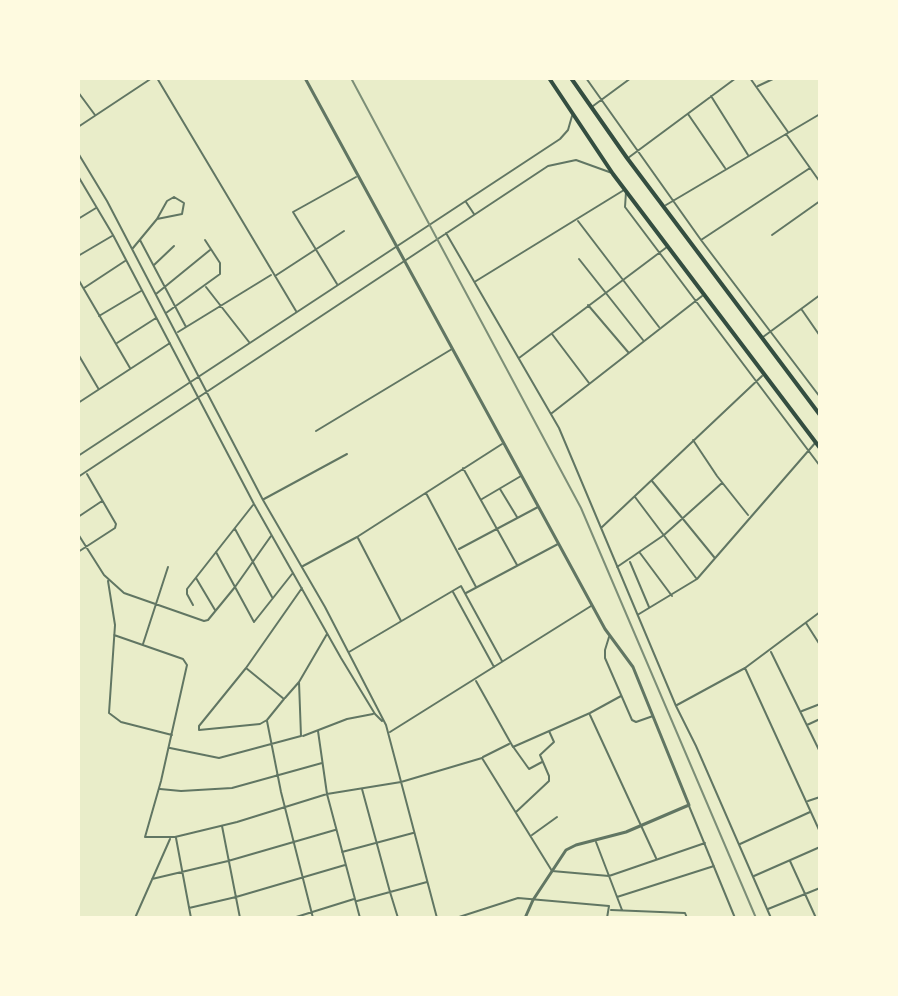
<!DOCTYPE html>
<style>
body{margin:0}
#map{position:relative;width:898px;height:996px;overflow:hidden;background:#e9edc9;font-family:Merriweather,serif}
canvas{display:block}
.frame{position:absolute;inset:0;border:80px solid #fefae0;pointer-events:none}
</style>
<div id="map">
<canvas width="898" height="996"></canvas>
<div class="frame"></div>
</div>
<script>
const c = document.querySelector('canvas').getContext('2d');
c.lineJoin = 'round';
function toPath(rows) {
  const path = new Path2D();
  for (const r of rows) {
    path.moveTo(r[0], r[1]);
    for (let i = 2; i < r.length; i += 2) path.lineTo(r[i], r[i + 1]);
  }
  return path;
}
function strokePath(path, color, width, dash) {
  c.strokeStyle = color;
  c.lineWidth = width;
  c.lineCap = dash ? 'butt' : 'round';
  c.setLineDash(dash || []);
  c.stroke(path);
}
const minor = toPath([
 [157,78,296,311],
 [586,78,701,240,820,397],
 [750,78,788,132],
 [78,80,81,78],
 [758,86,775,78],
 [78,92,95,115],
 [711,96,748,155],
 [593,106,631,78],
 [688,114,725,168],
 [78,127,152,78],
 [786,134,820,182],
 [78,153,107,201,263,500,325,607,386,725,437,918],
 [628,158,736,78],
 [78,176,113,235,254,504,341,658,375,714,382,721],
 [626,192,625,207,820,466],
 [174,197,184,203,182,214,157,219,167,201,174,197],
 [466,202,474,214],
 [666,205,820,114],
 [78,219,96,208],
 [578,221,659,327],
 [446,233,559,428,676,706,696,746,771,918],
 [772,235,820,201],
 [140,240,186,327],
 [701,240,810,168],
 [133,248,157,219],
 [78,256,112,236],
 [579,259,643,340],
 [154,265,174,246],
 [275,276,344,231],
 [78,279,130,368],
 [476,281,624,190],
 [337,284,293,212,356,177],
 [206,287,249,342],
 [84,288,125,261],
 [156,294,210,250],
 [588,305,628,352],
 [802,310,820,336],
 [166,313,220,274,220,263,205,240],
 [99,316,141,291],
 [178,332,271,275],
 [552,334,589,383],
 [763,337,820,295],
 [117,343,156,318],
 [78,354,98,388],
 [519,358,667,247],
 [78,403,170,343],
 [552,413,702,296],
 [316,431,452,349],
 [693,440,717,476,748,515],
 [78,456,560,139,568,130,572,116],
 [463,468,517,565],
 [78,477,548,166,576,160,612,173],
 [652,481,714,557],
 [500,489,517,517],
 [426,493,476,587],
 [635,497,696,578],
 [264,499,347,454],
 [482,499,521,476],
 [78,517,102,501],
 [601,528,762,376],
 [235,529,272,597],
 [78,534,104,575,124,593,204,621,208,620,235,587,271,536],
 [358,538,401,621],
 [459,549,538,507],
 [78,552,115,528,116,524,87,474],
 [216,552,254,622,292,574],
 [640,553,672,596],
 [630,562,649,607],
 [303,566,357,537,502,444],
 [617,567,664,535,722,483],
 [196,578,215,610],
 [108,581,115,625,109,713,121,722,172,735],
 [453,592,494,667],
 [466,593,558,544],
 [193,605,187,594,187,589,253,505],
 [639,614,697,579,816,442],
 [806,623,820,645],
 [114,635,183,659,187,665,161,781,145,837,175,837,237,822,327,794,401,782,482,758,552,871,609,876,705,843],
 [609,637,605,650,605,658,632,720,636,722,653,716],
 [143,644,168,567],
 [349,652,461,586,502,661],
 [771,652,820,752],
 [246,668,284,699,267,720,260,724,199,730,199,726,246,668,302,588],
 [745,668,820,832],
 [476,681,513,747,590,713,621,696],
 [285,698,299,682],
 [677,705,745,668,820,612],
 [802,711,820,704],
 [590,715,656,858],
 [267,721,281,792,313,918],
 [807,725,820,719],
 [318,731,327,794,360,918],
 [390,732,591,606],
 [303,736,347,719,373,714],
 [170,748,219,758,301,736,299,682,327,634],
 [514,748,529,769,542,762],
 [483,757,509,744],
 [160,789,181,791,232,788,322,763],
 [808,801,820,797],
 [689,806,735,918],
 [516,812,549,781,549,776,540,755,554,742,549,731],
 [222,826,240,918],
 [532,835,557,817],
 [176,838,191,918],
 [596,842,622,910],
 [740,844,810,812],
 [342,852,413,833],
 [790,861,816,918],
 [754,876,820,847],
 [152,879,228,861,335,830],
 [617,897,714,866],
 [357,901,390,892,362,789],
 [189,908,236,897,345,865],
 [768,909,820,888],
 [611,910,685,913,687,918],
 [135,918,170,839],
 [293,918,354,899],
 [398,918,390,892,427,882],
 [456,918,518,898,609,906,607,918]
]);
const tertiary = toPath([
 [305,78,605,629,633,667,689,805,626,832,576,845,566,850,533,900,525,918]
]);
const primary = toPath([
 [549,78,613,174,820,448],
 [571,78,627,158,820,415]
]);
const rail = toPath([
 [351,78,581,508,756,918]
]);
strokePath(minor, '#617663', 2);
strokePath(tertiary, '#617663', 3);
strokePath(primary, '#344e41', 4);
strokePath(rail, '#7c8e77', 2);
</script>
